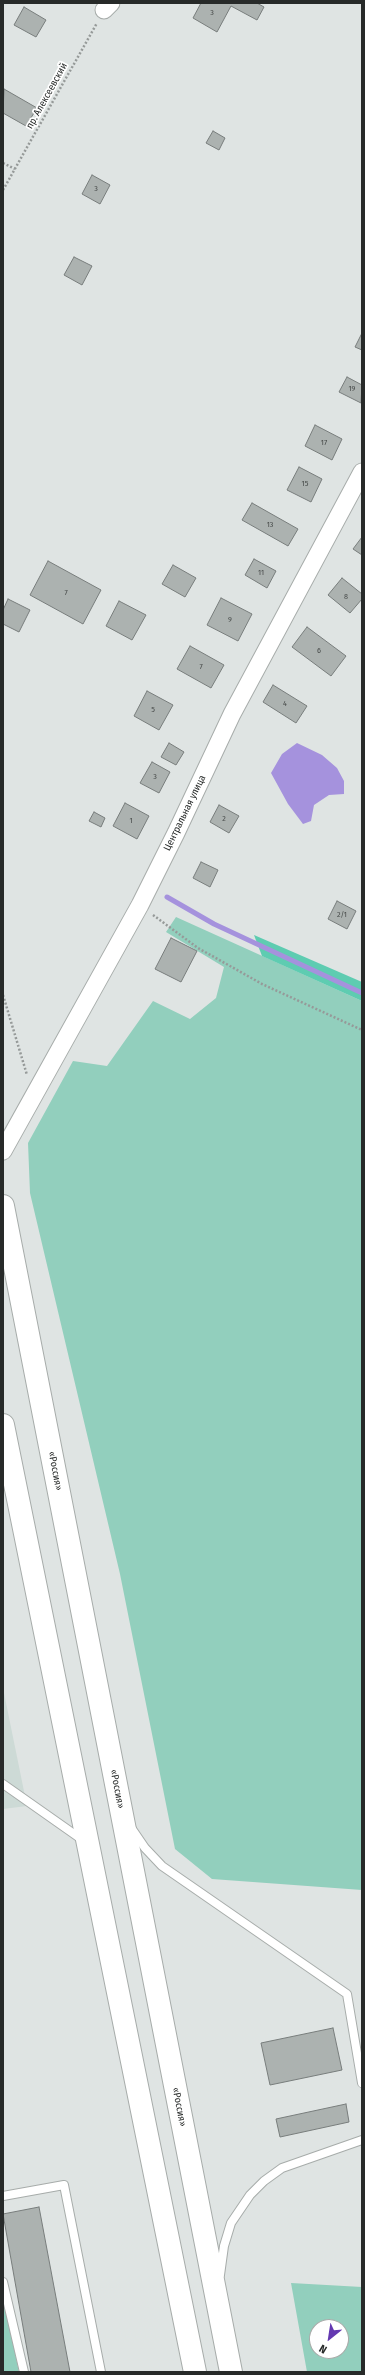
<!DOCTYPE html>
<meta charset="utf-8">
<style>
body{margin:0}
#map{position:relative;width:365px;height:2375px;overflow:hidden;background:#dfe4e3;font-family:"Fira Sans Condensed",sans-serif}
canvas{display:block}
.frame{position:absolute;inset:0;border:4px solid #272a29;pointer-events:none}
.north{position:absolute;left:309px;top:2319px;width:40px;height:40px;box-sizing:border-box;background:#fff;border:1px solid #a9aaa9;border-radius:50%;rotate:210deg;font-size:11px;font-weight:700;line-height:16px;text-align:center;color:#272a29}
.north::after{content:'';display:block;margin:auto;width:14px;height:18px;background:#6439b1;clip-path:polygon(50% 0,100% 100%,50% 72%,0 100%)}
</style>
<div id="map">
<canvas width="365" height="2375"></canvas>
<div class="frame"></div>
<div class="north">N</div>
</div>
<script>
const c = document.querySelector('canvas').getContext('2d');
c.lineJoin = 'round';
function fillPath(path, color) {
  c.fillStyle = color;
  c.fill(path, 'evenodd');
}
function toPath(rows) {
  const path = new Path2D();
  for (const r of rows) {
    path.moveTo(r[0], r[1]);
    for (let i = 2; i < r.length; i += 2) path.lineTo(r[i], r[i + 1]);
  }
  return path;
}
function strokePath(path, color, width, dash) {
  c.strokeStyle = color;
  c.lineWidth = width;
  c.lineCap = dash ? 'butt' : 'round';
  c.setLineDash(dash || []);
  c.stroke(path);
}
function write(font, color, halo, rows, align = 'center') {
  c.font = font + ' "Fira Sans Condensed",sans-serif';
  c.lineWidth = 3.5;
  c.setLineDash([]);
  c.textBaseline = 'middle';
  c.strokeStyle = halo;
  c.fillStyle = color;
  for (const [text, x, y, turn = 0] of rows) {
    c.save();
    c.translate(x, y);
    c.rotate((+turn || 0) * Math.PI / 180);
    c.textAlign = isNaN(turn) ? turn : align;
    if (halo) c.strokeText(text, 0, 0);
    c.fillText(text, 0, 0);
    c.restore();
  }
}
const built = toPath([
 [3,1688,27,1806,3,1809]
]);
const green = toPath([
 [176,917,362,1001,362,1890,212,1879,175,1849,120,1574,30,1193,28,1143,73,1061,107,1066,153,1001,190,1019,216,998,224,967,166,932],
 [291,2283,362,2287,362,2372,307,2372],
 [317,2327,341,2327,341,2351,317,2351],
 [3,2296,19,2372,3,2372]
]);
const forest = toPath([
 [254,935,362,982,362,1001,262,956]
]);
const water = toPath([
 [297,743,322,755,337,768,344,781,344,794,329,795,314,805,311,821,303,824,288,804,271,773,282,754]
]);
const stream = toPath([
 [167,897,214,924,362,993]
]);
const building = toPath([
 [201,3,257,3,264,7,257,20,231,6,217,32,193,18,201,3],
 [24,7,46,20,36,37,14,25,24,7],
 [4,89,37,108,26,126,3,113,4,89],
 [213,131,225,138,219,150,206,143,213,131],
 [92,175,110,185,100,204,82,194,92,175],
 [74,257,92,266,82,285,64,275,74,257],
 [362,333,362,350,355,347,362,333],
 [347,377,362,385,361,403,339,392,347,377],
 [315,425,342,439,332,460,305,446,315,425],
 [299,467,322,479,311,502,287,490,299,467],
 [252,503,298,529,288,546,242,520,252,503],
 [362,537,362,555,353,549,362,537],
 [254,559,276,571,267,588,245,575,254,559],
 [48,561,101,590,83,624,30,595,48,561],
 [173,565,196,578,185,597,162,584,173,565],
 [342,578,362,594,362,599,350,613,328,595,342,578],
 [221,598,252,614,238,641,207,625,221,598],
 [8,599,30,610,19,632,3,624,3,610,8,599],
 [119,601,146,615,132,640,106,626,119,601],
 [307,627,346,656,331,676,292,647,307,627],
 [190,646,224,665,211,688,177,669,190,646],
 [273,685,307,706,296,723,263,702,273,685],
 [147,691,173,705,159,730,134,716,147,691],
 [169,743,184,752,176,765,161,757,169,743],
 [152,762,170,772,159,793,140,783,152,762],
 [125,803,149,816,137,839,113,826,125,803],
 [219,805,239,816,229,833,210,822,219,805],
 [94,812,105,818,101,827,89,821,94,812],
 [201,862,218,870,210,887,193,878,201,862],
 [337,901,356,911,347,929,328,919,337,901],
 [171,938,197,951,181,982,155,969,171,938],
 [333,2028,342,2070,270,2085,261,2043,333,2028],
 [346,2104,349,2122,280,2137,276,2119,346,2104],
 [39,2207,70,2372,31,2372,3,2214,39,2207]
]);
const path = toPath([
 [3,163,15,169],
 [3,190,97,23],
 [153,915,198,948,262,984,362,1030],
 [3,995,27,1075]
]);
const lane = toPath([
 [3,1784,84,1841],
 [132,1829,145,1848,162,1866,347,1994,362,2083],
 [3,2196,64,2185,101,2372],
 [220,2275,224,2246,231,2223,250,2195,264,2181,282,2168,362,2140],
 [3,2282,24,2372]
]);
const street = toPath([
 [104,10,111,3],
 [3,1151,140,905,176,833,232,714,362,472]
]);
const highway = toPath([
 [3,1206,231,2372],
 [3,1425,195,2372]
]);
const numberNames = [
 ["3",212,13],
 ["3",96,189],
 ["19",352,389],
 ["17",324,443],
 ["15",305,484],
 ["13",270,525],
 ["11",261,573],
 ["7",66,593],
 ["8",346,597],
 ["9",230,620],
 ["6",319,651],
 ["7",201,667],
 ["4",285,704],
 ["5",153,710],
 ["3",155,777],
 ["2",224,819],
 ["1",131,821],
 ["2/1",342,915]
];
const streetNames = [
 ["пр. Алексеевский",47,96,-61],
 ["Центральная улица",185,813,-64],
 ["«Россия»",55,1471,79],
 ["«Россия»",117,1789,79],
 ["«Россия»",179,2107,79]
];
fillPath(built, '#cddad6');
fillPath(green, '#92cfbd');
fillPath(forest, '#5eccb1');
fillPath(water, '#a592dd');
strokePath(stream, '#a592dd', 5);
fillPath(building, '#acb2b0');
strokePath(building, '#787d7c', 1);
strokePath(lane, '#a7acaa', 10);
strokePath(street, '#a7acaa', 19);
strokePath(highway, '#a7acaa', 24);
strokePath(path, '#969a99', 2.5, [2, 2]);
strokePath(lane, '#fff', 8);
strokePath(street, '#fff', 17);
strokePath(highway, '#fff', 22);
write('8px', '#484c4b', null, numberNames);
write('10px', '#272a29', '#fff', streetNames);
</script>
